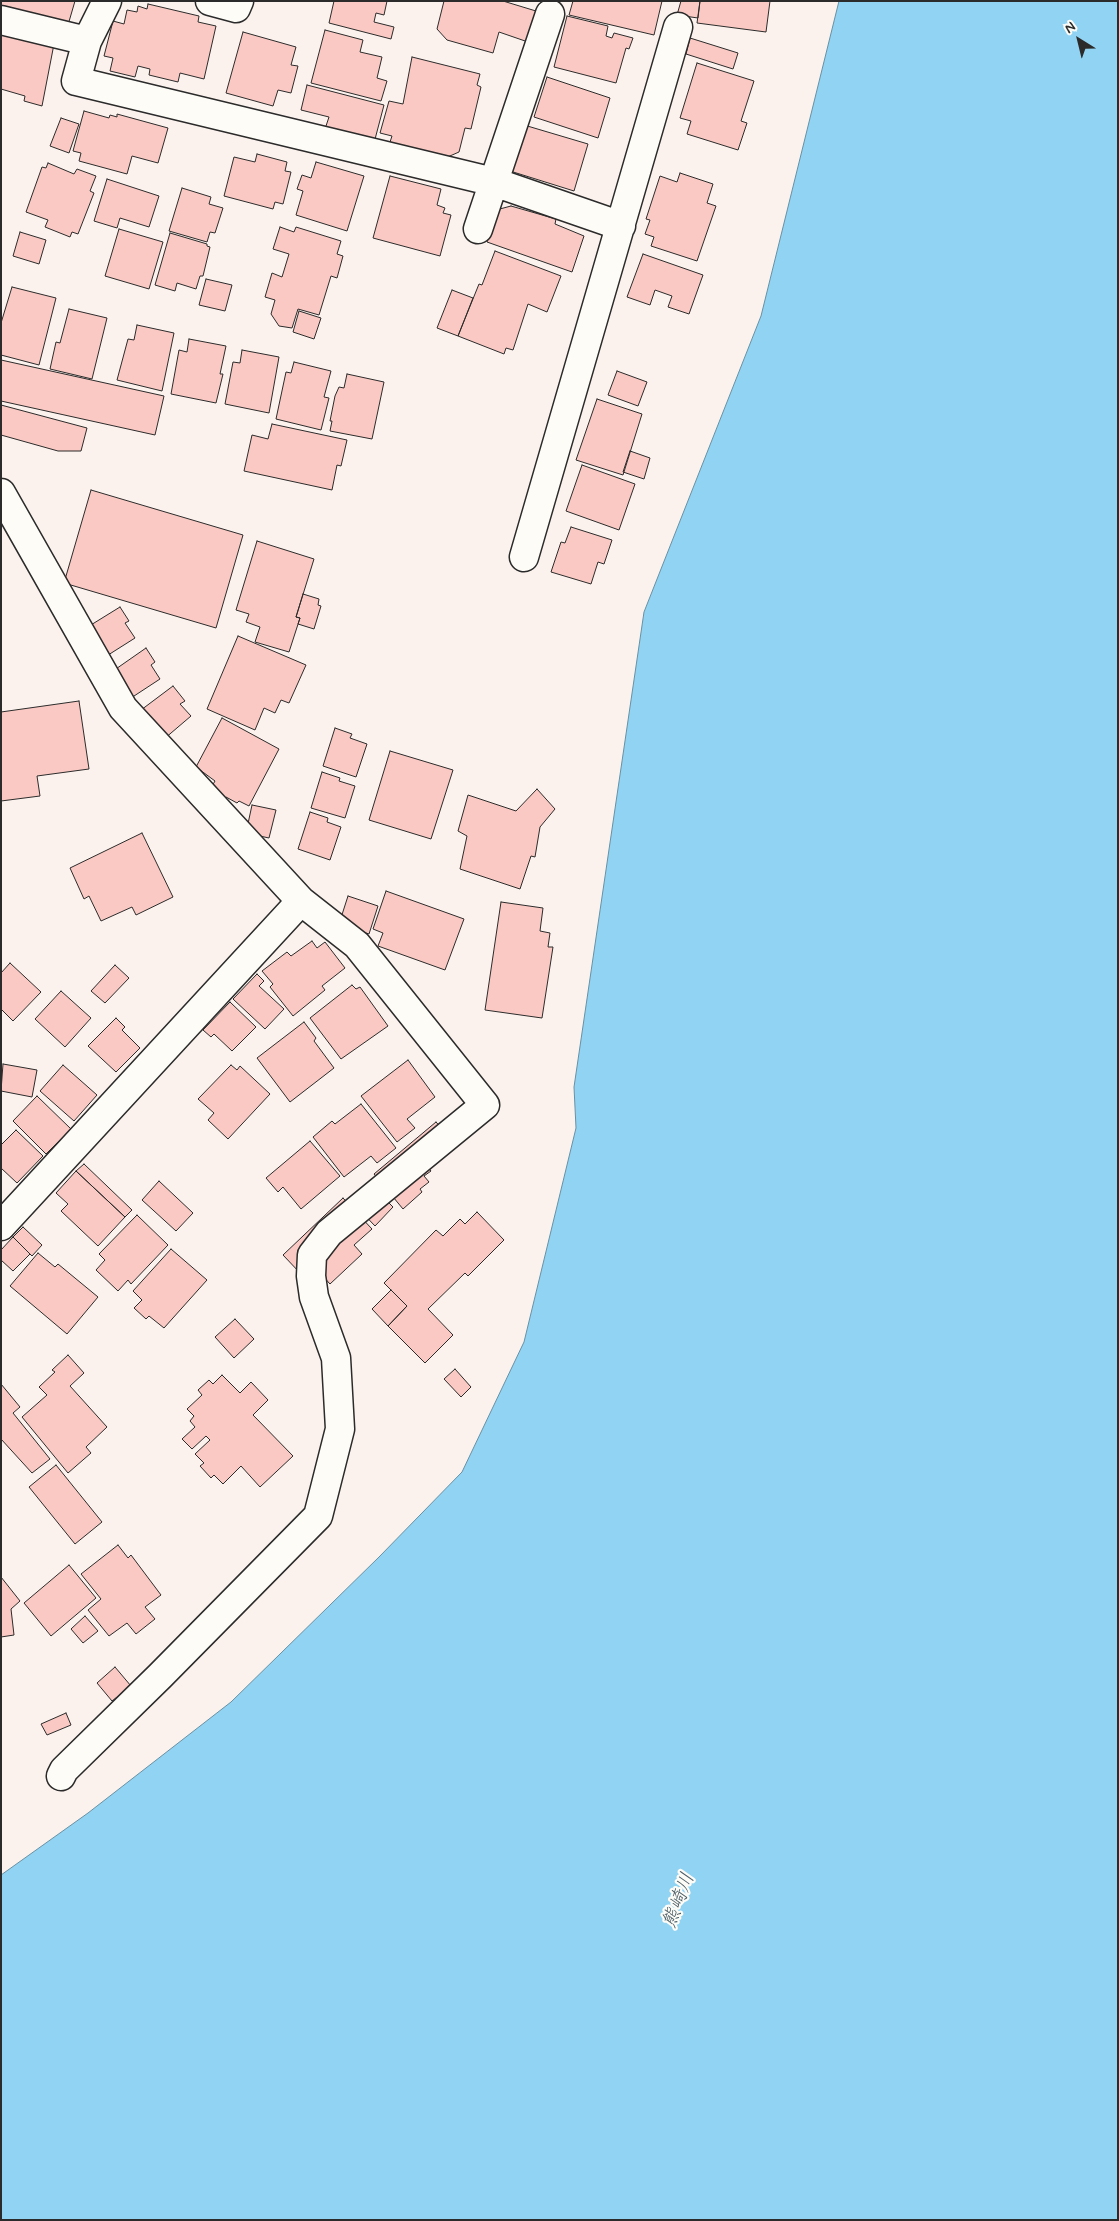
<!DOCTYPE html>
<meta charset="utf-8">
<style>
body{margin:0}
#map{position:relative;width:1119px;height:2221px;overflow:hidden;background:#fcf2ed;font-family:Mynerve,sans-serif}
canvas{display:block}
.frame{position:absolute;inset:0;border:2px solid #2b2b2b;pointer-events:none}
.north{position:absolute;left:1054px;top:15px;width:50px;height:50px;-webkit-text-stroke:4px #fdfcf7;paint-order:stroke;rotate:324deg;font-size:14px;font-weight:700;line-height:20px;text-align:center;color:#2b2b2b}
.north::after{content:'';display:block;margin:auto;width:18px;height:22px;background:#2b2b2b;clip-path:polygon(50% 0,100% 100%,50% 72%,0 100%)}
</style>
<div id="map">
<canvas width="1119" height="2221"></canvas>
<div class="frame"></div>
<div class="north">N</div>
</div>
<script>
const c = document.querySelector('canvas').getContext('2d');
c.lineJoin = 'round';
function fillPath(path, color) {
  c.fillStyle = color;
  c.fill(path, 'evenodd');
}
function toPath(rows) {
  const path = new Path2D();
  for (const r of rows) {
    path.moveTo(r[0], r[1]);
    for (let i = 2; i < r.length; i += 2) path.lineTo(r[i], r[i + 1]);
  }
  return path;
}
function strokePath(path, color, width, dash) {
  c.strokeStyle = color;
  c.lineWidth = width;
  c.lineCap = dash ? 'butt' : 'round';
  c.setLineDash(dash || []);
  c.stroke(path);
}
function write(font, color, halo, rows, align = 'center') {
  c.font = font + ' Mynerve,"Klee One",sans-serif';
  c.lineWidth = 4.5;
  c.setLineDash([]);
  c.textBaseline = 'middle';
  c.strokeStyle = halo;
  c.fillStyle = color;
  for (const [text, x, y, turn = 0] of rows) {
    c.save();
    c.translate(x, y);
    c.rotate((+turn || 0) * Math.PI / 180);
    c.textAlign = isNaN(turn) ? turn : align;
    if (halo) c.strokeText(text, 0, 0);
    c.fillText(text, 0, 0);
    c.restore();
  }
}
const water = toPath([
 [839,1,1118,1,1118,2220,1,2220,1,1875,88,1813,231,1702,379,1557,462,1472,524,1342,576,1128,574,1087,644,612,761,316,839,1]
]);
const building = toPath([
 [1,1,75,1,68,25,1,6,1,1],
 [334,1,387,1,384,15,376,13,374,22,394,27,391,39,329,23,334,1],
 [444,1,503,1,536,11,528,42,499,32,493,53,447,40,437,29,444,1],
 [573,1,662,1,654,35,569,15,573,1],
 [681,1,700,1,698,18,677,15,681,1],
 [700,1,770,1,766,32,697,23,700,1],
 [148,4,199,16,198,22,216,26,204,79,180,73,178,82,149,75,150,69,138,66,135,77,110,71,113,58,104,56,113,21,124,24,127,10,137,12,138,6,147,9,148,4],
 [567,16,608,26,606,36,612,38,614,33,633,38,629,49,626,48,616,83,554,67,567,16],
 [325,30,363,40,360,52,382,57,377,78,387,81,381,101,311,83,325,30],
 [1,32,54,44,42,106,24,101,25,96,1,89,1,32],
 [243,32,296,47,291,65,298,66,291,93,278,90,273,106,226,93,243,32],
 [690,38,738,53,733,69,686,54,690,38],
 [412,57,480,74,477,85,481,87,471,129,465,128,459,152,443,159,389,145,392,136,380,133,389,101,403,104,412,57],
 [697,63,754,81,741,121,747,123,738,150,687,134,691,121,680,118,697,63],
 [547,77,610,98,598,138,534,117,547,77],
 [307,85,384,105,374,143,325,129,329,117,301,110,307,85],
 [84,111,109,118,110,115,117,117,117,114,168,128,158,163,132,156,127,174,79,161,81,153,73,151,84,111],
 [61,118,79,124,69,153,50,146,61,118],
 [524,125,588,144,574,191,510,171,524,125],
 [257,154,287,162,285,171,291,172,283,204,275,202,273,209,224,196,234,157,255,162,257,154],
 [316,162,364,176,347,231,296,215,303,191,297,189,302,175,311,178,316,162],
 [48,163,74,174,77,169,96,176,90,191,94,193,78,234,72,232,70,237,45,227,48,220,26,212,42,167,46,168,48,163],
 [680,173,713,184,707,203,716,206,697,261,651,246,654,237,645,234,650,220,646,219,660,176,677,182,680,173],
 [390,176,441,189,437,205,445,208,443,213,451,215,440,256,373,238,390,176],
 [107,179,159,196,149,227,120,218,117,228,94,221,107,179],
 [182,188,211,197,209,204,223,208,215,233,210,232,207,242,169,231,182,188],
 [511,206,556,219,555,224,584,236,572,272,487,242,496,210,511,206],
 [280,227,294,232,296,227,341,241,337,254,343,256,337,278,331,276,319,315,298,309,292,328,279,326,271,314,275,300,265,297,272,273,282,277,289,254,273,249,280,227],
 [119,229,163,242,149,289,105,276,119,229],
 [20,232,46,240,39,264,13,256,20,232],
 [170,233,207,244,207,246,210,247,203,276,200,276,196,289,177,283,175,291,155,285,170,233],
 [495,251,561,276,547,312,528,304,513,350,506,348,504,354,458,336,479,284,482,285,495,251],
 [643,254,703,275,689,314,668,307,672,296,655,290,650,305,627,297,643,254],
 [206,279,232,285,225,311,199,305,206,279],
 [12,287,56,298,39,365,1,355,1,323,12,287],
 [452,290,473,298,458,336,437,328,452,290],
 [69,309,107,318,92,379,50,369,56,342,60,343,69,309],
 [299,311,321,318,314,339,293,332,299,311],
 [137,325,174,333,162,391,117,380,128,339,134,340,137,325],
 [189,339,226,346,220,374,223,374,216,403,171,394,179,350,187,352,189,339],
 [242,350,279,357,269,413,225,404,233,362,240,363,242,350],
 [1,360,164,396,155,435,1,401,1,360],
 [294,362,331,371,324,397,329,398,321,430,276,419,286,372,291,373,294,362],
 [617,371,647,382,638,406,608,395,617,371],
 [347,374,384,382,372,439,330,431,332,421,330,421,335,396,339,387,344,388,347,374],
 [597,399,642,414,623,475,576,460,597,399],
 [1,405,87,428,81,451,58,451,1,435,1,405],
 [272,424,347,440,341,466,337,465,332,490,244,471,252,435,268,439,272,424],
 [630,451,650,458,644,479,623,472,630,451],
 [582,465,635,484,619,530,566,511,582,465],
 [91,490,243,535,216,628,64,583,91,490],
 [571,527,612,540,604,564,598,562,591,584,551,572,561,542,565,543,571,527],
 [257,541,314,559,296,617,300,618,289,652,255,642,260,627,246,622,249,614,236,610,257,541],
 [303,594,319,599,318,605,321,606,314,629,298,624,300,618,296,617,303,594],
 [120,607,129,621,125,623,135,638,105,657,86,628,120,607],
 [238,636,306,665,289,703,281,700,275,713,264,708,255,730,207,709,238,636],
 [146,648,155,662,151,665,160,679,131,698,113,671,146,648],
 [173,686,185,701,180,704,191,716,164,739,141,710,173,686],
 [79,701,89,769,37,776,40,796,1,801,1,712,79,701],
 [222,718,279,749,249,806,239,801,237,803,226,797,225,799,209,791,215,781,196,767,222,718],
 [335,728,352,734,350,738,367,744,356,777,323,766,335,728],
 [390,751,453,770,431,839,369,820,390,751],
 [322,772,340,778,339,781,355,786,345,818,311,808,322,772],
 [537,789,555,809,540,827,535,857,531,856,520,889,460,869,467,836,458,831,468,795,516,811,537,789],
 [252,805,276,810,269,838,246,833,252,805],
 [310,812,328,818,327,822,341,827,330,860,298,849,310,812],
 [142,833,173,897,136,915,132,907,101,921,89,896,84,899,70,868,142,833],
 [386,891,464,919,445,970,378,946,383,933,373,929,386,891],
 [348,896,378,906,369,934,339,924,348,896],
 [501,902,543,908,540,931,550,933,548,947,553,947,542,1018,485,1010,501,902],
 [312,941,317,948,325,942,345,968,322,986,325,990,293,1016,270,987,273,984,262,971,287,952,291,956,312,941],
 [10,963,41,992,13,1021,1,1009,1,973,10,963],
 [115,965,129,978,105,1003,91,991,115,965],
 [257,974,264,981,259,986,284,1009,265,1029,233,999,257,974],
 [352,985,356,989,360,987,388,1026,341,1059,310,1018,352,985],
 [61,991,91,1018,65,1047,35,1019,61,991],
 [230,1002,256,1027,232,1051,214,1034,211,1037,203,1030,230,1002],
 [116,1018,125,1027,122,1030,140,1048,116,1072,88,1046,116,1018],
 [304,1022,316,1038,314,1041,334,1068,290,1102,257,1058,304,1022],
 [408,1060,435,1097,407,1119,415,1128,397,1142,361,1096,408,1060],
 [3,1064,37,1070,32,1097,1,1091,3,1064],
 [63,1065,97,1095,74,1121,40,1091,63,1065],
 [231,1065,237,1070,240,1066,270,1094,228,1139,208,1120,214,1113,198,1099,231,1065],
 [37,1096,71,1129,46,1154,13,1121,37,1096],
 [361,1104,396,1148,377,1163,371,1156,344,1177,313,1137,332,1121,335,1124,361,1104],
 [436,1122,446,1133,419,1156,431,1171,424,1176,429,1182,420,1189,422,1192,403,1209,374,1174,436,1122],
 [16,1130,43,1156,17,1183,1,1168,1,1145,16,1130],
 [310,1141,340,1176,301,1209,283,1187,278,1192,266,1178,310,1141],
 [84,1164,132,1210,125,1217,76,1171,84,1164],
 [76,1171,125,1217,98,1246,61,1211,68,1204,56,1193,76,1171],
 [159,1181,193,1213,176,1231,142,1200,159,1181],
 [374,1188,393,1207,375,1226,356,1206,374,1188],
 [343,1198,372,1229,354,1245,362,1254,330,1284,312,1264,301,1274,283,1255,343,1198],
 [477,1212,504,1240,468,1276,465,1273,428,1309,453,1335,425,1363,388,1326,407,1306,384,1283,436,1230,443,1236,460,1219,465,1224,477,1212],
 [137,1215,168,1245,131,1284,128,1280,118,1291,96,1270,105,1260,99,1254,137,1215],
 [23,1227,42,1245,32,1256,13,1237,23,1227],
 [13,1237,30,1254,13,1271,1,1260,1,1250,13,1237],
 [171,1249,207,1280,164,1328,149,1316,146,1319,134,1308,142,1300,133,1291,171,1249],
 [38,1253,55,1267,58,1264,98,1297,67,1334,10,1286,38,1253],
 [391,1290,407,1306,388,1326,372,1309,391,1290],
 [235,1319,254,1339,234,1358,215,1337,235,1319],
 [68,1355,84,1373,70,1386,107,1427,86,1447,91,1453,68,1473,22,1417,47,1395,39,1387,55,1372,52,1370,68,1355],
 [455,1369,471,1387,461,1397,444,1379,455,1369],
 [222,1375,240,1393,251,1382,268,1400,253,1415,293,1456,260,1487,241,1466,223,1484,214,1475,211,1478,200,1466,204,1463,195,1454,210,1440,206,1436,192,1449,182,1439,195,1427,190,1421,194,1416,187,1409,202,1395,198,1390,209,1380,213,1384,222,1375],
 [1,1384,20,1407,13,1413,50,1459,32,1473,1,1439,1,1384],
 [56,1465,102,1522,75,1544,29,1487,56,1465],
 [118,1545,128,1558,131,1555,161,1595,145,1607,155,1619,136,1634,127,1623,109,1636,88,1610,101,1599,81,1574,118,1545],
 [69,1565,96,1598,51,1636,24,1603,69,1565],
 [1,1577,20,1601,11,1609,14,1635,1,1637,1,1577],
 [85,1616,98,1631,83,1643,71,1629,85,1616],
 [115,1667,131,1686,112,1701,97,1683,115,1667],
 [66,1713,71,1725,47,1735,41,1724,66,1713]
]);
const minor = toPath([
 [210,1,236,8,239,1],
 [1,20,87,41,107,1],
 [87,41,76,81,494,182,621,226],
 [478,229,550,14],
 [1,493,123,708,301,901,357,945,485,1105,329,1233,312,1255,311,1276,314,1297,336,1358,340,1429,318,1516,160,1676,64,1770,61,1776],
 [524,557,678,27],
 [1,1226,301,901]
]);
const waterNames = [
 ["熊崎川",680,1901,-69]
];
fillPath(water, '#91d3f3');
strokePath(water, '#6890a3', 1);
fillPath(building, '#fac9c3');
strokePath(building, '#2b2b2b', 1);
strokePath(minor, '#2b2b2b', 31);
strokePath(minor, '#fdfcf7', 28);
write('italic 19px', '#4a5d67', '#fdfcf7', waterNames);
</script>
